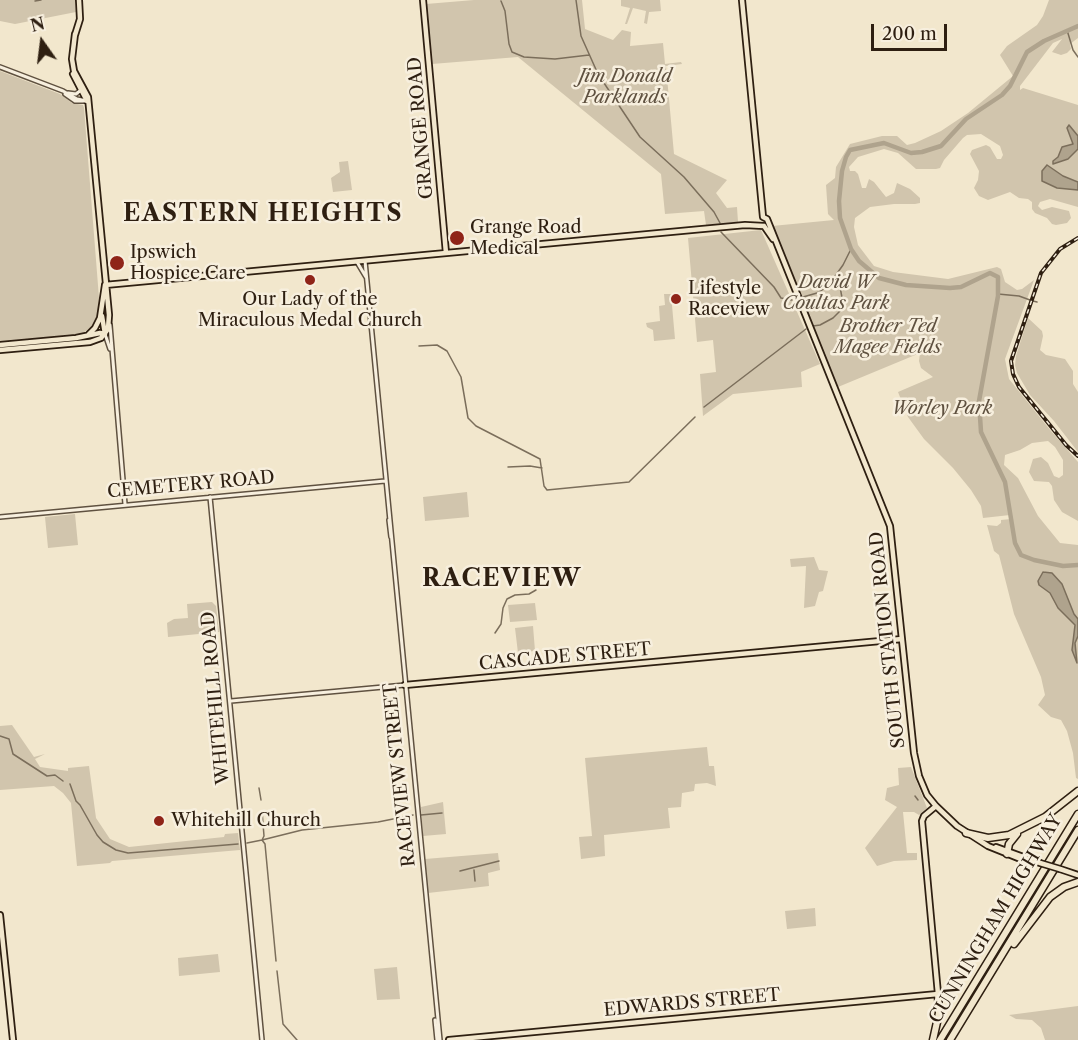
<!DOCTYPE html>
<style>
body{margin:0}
#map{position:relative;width:1078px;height:1040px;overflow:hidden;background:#f2e7cd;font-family:"Libre Caslon Text",serif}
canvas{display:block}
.north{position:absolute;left:12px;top:12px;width:60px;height:60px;-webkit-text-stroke:4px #f7efde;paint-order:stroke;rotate:346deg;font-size:16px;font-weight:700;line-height:24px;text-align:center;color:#2e1f11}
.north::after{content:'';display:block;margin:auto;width:21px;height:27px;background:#2e1f11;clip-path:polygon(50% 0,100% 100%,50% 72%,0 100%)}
.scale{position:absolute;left:871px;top:24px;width:76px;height:27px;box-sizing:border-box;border:3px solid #2e1f11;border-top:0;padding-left:8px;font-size:18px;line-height:21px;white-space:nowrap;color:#2e1f11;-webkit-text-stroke:4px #f7efde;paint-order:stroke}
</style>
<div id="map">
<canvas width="1078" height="1040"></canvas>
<div class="north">N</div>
<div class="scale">200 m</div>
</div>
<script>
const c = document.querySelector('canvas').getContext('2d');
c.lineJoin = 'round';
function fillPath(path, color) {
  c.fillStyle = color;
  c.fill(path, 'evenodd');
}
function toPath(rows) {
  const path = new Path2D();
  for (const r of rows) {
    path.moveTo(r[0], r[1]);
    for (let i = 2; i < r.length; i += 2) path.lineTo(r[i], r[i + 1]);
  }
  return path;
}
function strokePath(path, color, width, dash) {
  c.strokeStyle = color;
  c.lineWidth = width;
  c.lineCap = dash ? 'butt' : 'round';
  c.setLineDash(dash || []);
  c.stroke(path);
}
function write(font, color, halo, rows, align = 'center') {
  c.font = font + ' "Libre Caslon Text",serif';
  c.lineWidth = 5;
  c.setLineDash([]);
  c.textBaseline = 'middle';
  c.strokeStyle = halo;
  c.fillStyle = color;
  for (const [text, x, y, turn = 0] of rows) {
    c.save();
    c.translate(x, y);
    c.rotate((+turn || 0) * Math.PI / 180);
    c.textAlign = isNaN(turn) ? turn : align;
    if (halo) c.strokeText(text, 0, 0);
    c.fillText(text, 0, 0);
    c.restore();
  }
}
const green = toPath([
 [0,0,75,0,76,12,15,24,0,21],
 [474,0,582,0,585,29,613,40,622,30,631,32,630,46,663,43,665,64,681,62,682,64,666,66,674,154,727,180,716,193,727,208,737,207,738,222,706,225,704,211,665,214,661,174,518,57,432,64,426,4],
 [621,0,660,0,661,11,649,12,647,24,644,23,646,11,633,8,627,24,625,24,630,8,621,6],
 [1049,0,1078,0,1078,38,1070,44,1071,49,1067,53,1061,55,1052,52,1062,39,1053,43,1020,86,1020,90,1023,88,1078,105,1078,207,1050,199,1040,202,1038,206,1042,210,1052,207,1069,211,1071,218,1067,223,1056,225,1052,224,1047,218,1035,213,1032,209,1032,202,1028,199,1019,198,1010,192,988,200,979,196,974,188,978,180,979,171,970,154,972,150,986,145,990,147,997,159,1001,159,1003,155,1000,146,981,134,967,135,963,138,944,160,940,168,936,169,916,169,898,153,884,149,858,157,849,167,850,171,855,171,858,174,862,188,866,188,869,179,874,182,886,197,894,193,897,183,910,189,920,198,920,203,915,204,894,204,870,207,855,218,854,227,858,245,874,266,893,272,948,279,997,267,1001,269,1005,282,1017,290,1022,289,1034,280,1005,359,1009,379,1051,431,1078,462,1078,521,1062,512,1054,500,1052,486,1049,482,1034,481,1029,472,1033,459,1041,457,1048,463,1054,476,1059,478,1063,475,1063,460,1055,447,1048,441,1032,443,1020,450,1005,455,1004,465,1018,478,1038,516,1060,543,1078,545,1078,779,1076,778,1073,753,1067,731,1061,720,1051,717,1038,705,1045,695,1041,677,1014,614,999,555,994,551,987,525,997,526,1001,523,1001,520,1011,519,1010,515,983,518,981,506,971,490,953,468,924,439,908,417,898,392,933,377,921,368,919,361,920,353,838,387,772,226,834,220,828,214,826,185,835,178,836,167,850,144,882,136,897,136,907,145,915,143,941,131,968,113,1013,76,1000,55,1007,46,1037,25,1043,16],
 [0,71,60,94,72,103,83,105,84,108,99,298,98,318,92,326,82,334,0,342],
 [348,161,352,190,333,192,331,178,340,172,339,162],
 [761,230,820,364,801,372,802,387,733,394,703,416,700,374,716,372,713,340,697,342,688,238],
 [664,294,671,294,675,339,654,341,653,330,647,327,646,323,660,321,659,306,665,305],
 [1028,318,1042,331,1043,336,1040,350,1046,355,1065,359,1073,371,1073,384,1078,392,1078,452,1054,421,1030,395,1017,373,1015,365,1016,356],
 [467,492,469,517,425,521,423,497],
 [75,514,78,545,48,548,45,517],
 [814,557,819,570,828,571,823,591,819,592,815,606,804,608,806,566,791,567,790,559],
 [212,602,216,606,219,632,168,637,167,623,174,619,188,618,187,604],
 [535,603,537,620,510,622,508,605],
 [533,626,535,651,518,653,515,628],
 [12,725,34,757,45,754,35,759,40,767,68,771,68,768,89,766,96,818,110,839,129,847,224,837,225,834,238,833,240,850,112,861,110,863,77,866,71,803,63,793,54,786,0,790,0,726],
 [707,747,709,766,714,766,716,786,707,783,695,784,694,791,682,793,681,807,668,808,670,828,604,835,605,856,581,859,579,837,592,836,585,758],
 [911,767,927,808,919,815,914,812,903,812,907,853,917,853,917,860,894,861,877,866,865,848,897,807,885,800,887,788,899,785,898,768],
 [443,802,446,834,423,836,421,807],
 [498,853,500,870,488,873,489,886,428,893,425,859],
 [815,908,816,926,787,929,785,911],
 [218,954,220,972,179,976,178,958],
 [397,967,400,999,377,1000,374,969],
 [1078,1006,1078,1040,1045,1040,1041,1028,1032,1020,1016,1019,1009,1015]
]);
const water = toPath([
 [1069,125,1078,136,1078,149,1068,159,1053,164,1053,161,1058,157,1062,147,1073,144,1067,128,1069,125],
 [1047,165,1063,176,1078,182,1078,190,1057,188,1042,181,1042,171,1047,165],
 [1043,572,1052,573,1062,584,1074,614,1078,619,1078,636,1075,643,1077,663,1072,650,1075,625,1058,608,1050,593,1039,585,1038,581,1043,572]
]);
const stream = toPath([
 [576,0,581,36,598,74,640,137,684,177,714,212,720,223],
 [35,1,41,0],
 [501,1,505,11,509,44,512,52,524,57,555,59,589,55],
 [1067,30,1073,50,1078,57],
 [721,232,774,287,781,298,792,300],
 [998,294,1019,296,1030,300],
 [803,297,817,293,828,286,843,265,851,249],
 [1033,301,1037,302],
 [813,326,820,325,833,318,841,310,843,303,838,276],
 [419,346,437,345,447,351,461,377,468,418,476,426,540,459,544,486,547,490,629,482,695,417],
 [704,407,806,329],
 [508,467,530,466,542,468],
 [495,633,501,624,503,608,507,599,515,595,529,594,536,590],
 [0,736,9,739,13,754,47,776,55,775,63,781],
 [70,784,76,801,80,805,97,835,103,842,116,850,128,853,238,844],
 [259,788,261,800],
 [915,796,918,800],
 [262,811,264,836,262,840,302,830,378,822,413,815],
 [421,815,442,813],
 [247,843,262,840,265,844,276,961],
 [474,870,475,881],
 [460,871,499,861],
 [277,971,283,1024,297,1040]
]);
const river = toPath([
 [1078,26,1044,41,1027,52,1010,86,1002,95,966,119,941,146,922,152,911,153,884,143,850,150,846,157,842,171,839,201,840,218,851,249,859,261,879,278,906,285,950,288,961,287,990,273,998,277,998,296,979,401,981,432,1005,482,1015,543,1021,555,1034,560,1063,566,1078,565]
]);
const minor = toPath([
 [0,67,63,91,77,99,87,101],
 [68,93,76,94,81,90],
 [65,94,75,101,86,101],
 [365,261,440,1040],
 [357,262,366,277],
 [110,325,125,504],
 [105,334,110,349],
 [210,497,262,1040],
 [0,517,385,481],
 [389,520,391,537],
 [231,701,405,685],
 [435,1020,437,1040]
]);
const major = toPath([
 [423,0,446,253],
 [742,0,763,217,767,219,890,526,914,753,919,776,927,795,936,806,957,826,988,846,1018,858,1033,860],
 [75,35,80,19,79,0],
 [73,74,87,101],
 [764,226,773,239],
 [105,285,745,225,764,226],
 [102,316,105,334],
 [89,334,95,328,100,318,105,285],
 [0,345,76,338,100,333,105,334],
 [0,350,90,342,101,338,108,329,109,315,88,97,74,71,72,59,75,34],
 [405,685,902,639],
 [936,806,924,816,922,821,938,994],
 [996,847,1040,863],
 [1060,869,1078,875],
 [0,915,13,1040],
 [449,1040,938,994]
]);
const highway = toPath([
 [966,833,988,838,1009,835,1045,817,1078,791],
 [1007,854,1009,844,1017,834],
 [1014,944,1050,897,1064,887,1078,882],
 [933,1040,939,1013,938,994],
 [940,1040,1078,814],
 [950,1040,1078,830]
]);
const rail = toPath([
 [1078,238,1060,249,1041,273,1011,361,1013,374,1019,387,1066,445,1078,456]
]);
const majorBridge = toPath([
 [1040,863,1060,869]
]);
const markers = [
 [457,238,8,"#8f2418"],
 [117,263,8,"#8f2418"],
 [310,280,6,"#8f2418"],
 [676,299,6,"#8f2418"],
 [159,821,6,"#8f2418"]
];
const parkNames = [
 ["Jim Donald",625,77],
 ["Parklands",625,98],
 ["David W",836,283],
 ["Coultas Park",836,304],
 ["Brother Ted",888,327],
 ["Magee Fields",888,348],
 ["Worley Park",942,409]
];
const streetNames = [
 ["GRANGE ROAD",421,128,-95],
 ["CEMETERY ROAD",191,485,-5],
 ["SOUTH STATION ROAD",888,640,-96],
 ["CASCADE STREET",565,657,-5],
 ["WHITEHILL ROAD",216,698,-95],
 ["RACEVIEW STREET",400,775,-96],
 ["CUNNINGHAM HIGHWAY",996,919,-59],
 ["EDWARDS STREET",692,1003,-5]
];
const poiNames = [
 ["Grange Road",470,228],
 ["Medical",470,249],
 ["Ipswich",130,253],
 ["Hospice Care",130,274],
 ["Lifestyle",688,289],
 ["Raceview",688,310],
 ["Our Lady of the",310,300,"center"],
 ["Miraculous Medal Church",310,321,"center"],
 ["Whitehill Church",171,821]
];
const districtNames = [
 ["EASTERN HEIGHTS",263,214],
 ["RACEVIEW",502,579]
];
fillPath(green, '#d1c5ad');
fillPath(water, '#afa38d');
strokePath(water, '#7b6e5b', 1.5);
strokePath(stream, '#7b6e5b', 1.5);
strokePath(river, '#afa38d', 4.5);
strokePath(minor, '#5f5140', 6);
strokePath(major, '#2e1f11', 8);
strokePath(highway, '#2e1f11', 9);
strokePath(minor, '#f7efde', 3);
strokePath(major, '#f2e7cd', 4.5);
strokePath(highway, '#f2e7cd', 6);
strokePath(rail, '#2e1f11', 4);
strokePath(rail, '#f7efde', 1.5, [4.5]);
strokePath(majorBridge, '#2e1f11', 8, []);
strokePath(majorBridge, '#f2e7cd', 4.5);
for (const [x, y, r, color] of markers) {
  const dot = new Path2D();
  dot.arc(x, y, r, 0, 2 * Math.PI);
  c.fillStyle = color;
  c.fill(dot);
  strokePath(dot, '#f7efde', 2);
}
write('italic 18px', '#5f5140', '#f7efde', parkNames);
write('18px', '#2e1f11', '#f7efde', streetNames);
write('18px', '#2e1f11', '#f7efde', poiNames, 'left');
c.letterSpacing = '1.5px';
write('bold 24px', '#2e1f11', '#f7efde', districtNames);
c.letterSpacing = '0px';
</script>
